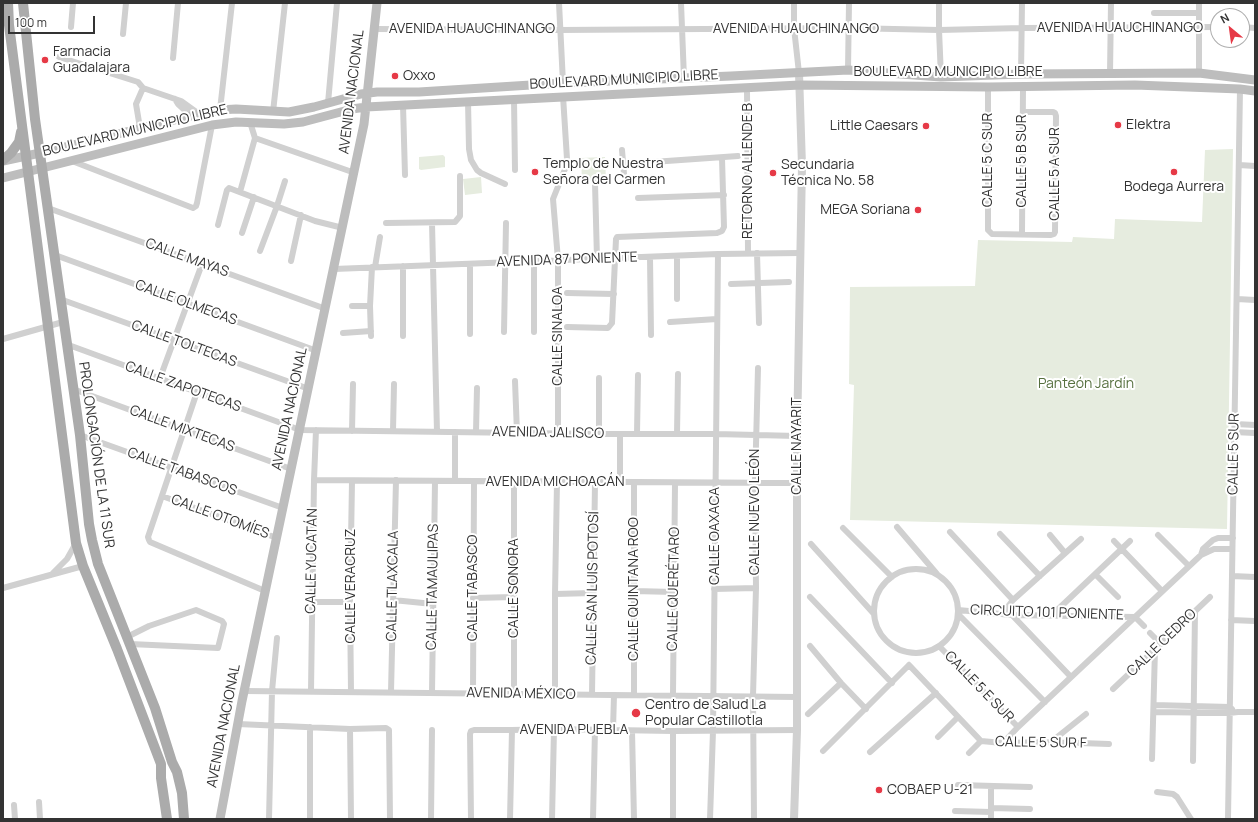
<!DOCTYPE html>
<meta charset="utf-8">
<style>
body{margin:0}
#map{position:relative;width:1258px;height:822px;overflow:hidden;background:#fff;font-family:Manrope,sans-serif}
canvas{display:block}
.frame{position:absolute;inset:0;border:4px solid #333;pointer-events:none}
.north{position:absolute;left:1210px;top:8px;width:40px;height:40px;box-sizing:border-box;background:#fff;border:1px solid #adadad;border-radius:50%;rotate:331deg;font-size:11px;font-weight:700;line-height:16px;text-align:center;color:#333}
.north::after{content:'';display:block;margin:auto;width:14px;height:18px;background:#e63946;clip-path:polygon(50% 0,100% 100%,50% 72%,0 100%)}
.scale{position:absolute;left:8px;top:16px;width:87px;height:18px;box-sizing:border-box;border:2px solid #333;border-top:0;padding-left:5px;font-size:12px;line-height:14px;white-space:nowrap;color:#333;-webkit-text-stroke:3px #fff;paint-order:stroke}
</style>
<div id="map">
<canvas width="1258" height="822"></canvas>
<div class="frame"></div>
<div class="north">N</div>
<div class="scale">100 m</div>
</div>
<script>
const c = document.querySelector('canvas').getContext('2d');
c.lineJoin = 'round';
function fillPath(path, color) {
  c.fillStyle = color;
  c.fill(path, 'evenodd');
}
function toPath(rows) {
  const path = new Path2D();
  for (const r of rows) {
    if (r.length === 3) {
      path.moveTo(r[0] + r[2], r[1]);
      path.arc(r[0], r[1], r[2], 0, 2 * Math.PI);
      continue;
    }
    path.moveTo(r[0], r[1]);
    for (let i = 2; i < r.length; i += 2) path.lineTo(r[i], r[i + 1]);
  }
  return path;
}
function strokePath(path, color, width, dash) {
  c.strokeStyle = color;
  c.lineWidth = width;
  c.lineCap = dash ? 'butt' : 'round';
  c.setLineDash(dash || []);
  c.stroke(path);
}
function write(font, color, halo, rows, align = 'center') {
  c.font = font + ' Manrope,sans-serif';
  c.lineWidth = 4;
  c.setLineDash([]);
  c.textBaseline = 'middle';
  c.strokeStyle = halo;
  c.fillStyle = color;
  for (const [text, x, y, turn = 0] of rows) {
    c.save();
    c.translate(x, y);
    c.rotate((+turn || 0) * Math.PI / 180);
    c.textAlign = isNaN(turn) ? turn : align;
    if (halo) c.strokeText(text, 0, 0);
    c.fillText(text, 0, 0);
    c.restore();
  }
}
const green = toPath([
 [1233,149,1227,529,850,520,854,385,849,384,850,287,975,286,978,240,1072,242,1073,237,1114,239,1115,219,1202,222,1205,150],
 [443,155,445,157,445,167,421,170,419,169,419,157],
 [605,157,606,180,582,181,581,158],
 [481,177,482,193,465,195,463,179]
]);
const minor = toPath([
 [559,3,563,83],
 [681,3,684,78],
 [794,3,794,28,799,73],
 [939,3,939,30,941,77],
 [1154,13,1199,13],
 [71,27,73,3],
 [1242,27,1255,28],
 [374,29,559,30,849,28,939,30,1022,28,1218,27],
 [123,34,126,3],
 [59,57,138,82,143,88,181,101,199,114],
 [173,58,178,3],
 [848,70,849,3],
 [1199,73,1199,3],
 [1021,74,1022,3],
 [1110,74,1111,3],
 [988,87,988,230,992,234,1051,235,1054,234,1055,232,1056,116,1055,113,1053,112,1023,112],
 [747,88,748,253],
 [175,99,178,104,191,116],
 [514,99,515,170],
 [468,101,469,149,471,160,477,170,481,173,505,184],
 [328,103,337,3],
 [403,105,405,175],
 [220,110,232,3],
 [273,112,285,3],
 [140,128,136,104,143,88],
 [255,138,355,173],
 [622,150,624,174],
 [72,161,193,208,196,206,197,203,212,125],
 [624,164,738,156],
 [1239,165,1255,166],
 [595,183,597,259],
 [240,192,255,138,250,122],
 [638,198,724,195],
 [48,208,326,309],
 [386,223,455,222,460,216,460,176],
 [432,223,437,432],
 [218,225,227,190,229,188,315,221,343,228],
 [242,233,254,197],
 [1022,234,1023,87],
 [260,251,277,206,285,181],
 [757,253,759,323],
 [55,255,317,351],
 [677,256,677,299],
 [650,257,651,335],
 [291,261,301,215],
 [470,264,470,334],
 [403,266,403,336],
 [375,267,380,237],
 [334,269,718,254,800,253],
 [731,284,789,282],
 [567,293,614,294],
 [60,299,309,389],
 [1237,299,1255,300],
 [352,306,370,306],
 [670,322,717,319],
 [567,327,608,328,612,323,616,239,617,237,717,233,722,231,724,227,722,158],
 [504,332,506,223],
 [534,332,534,261],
 [343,333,371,331],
 [371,336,370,306,372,267],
 [3,339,63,322],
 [66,344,300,430,599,434,716,434,797,436],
 [160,378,202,264],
 [515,381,517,433],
 [73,389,291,469],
 [197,392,148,537,149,540,150,542,265,591],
 [1235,424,1255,425],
 [352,431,353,384],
 [393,431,394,384],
 [476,432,477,388],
 [1234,432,1255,433],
 [558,433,558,260,553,199,565,169,567,159,563,96],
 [599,434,599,378],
 [637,434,638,375],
 [677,434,678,374],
 [80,435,283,508],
 [314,480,797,483],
 [455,481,455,432],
 [620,482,620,434],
 [634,483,634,695],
 [162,496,277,538],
 [897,527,937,574],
 [843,528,892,577],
 [950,532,1013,600],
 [1000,534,1040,576],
 [1050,535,1065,553],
 [1158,535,1189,566],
 [1114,541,1162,591],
 [811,544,874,614],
 [1201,555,1203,549,1213,540,1218,538,1233,538],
 [916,611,42],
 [53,573,67,559,76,543],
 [1095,574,1118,597],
 [1232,576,1255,577],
 [3,588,83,566],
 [714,589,756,588],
 [634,591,674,592],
 [555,594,593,593],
 [810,597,892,683],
 [473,598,514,597],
 [393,600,433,604],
 [312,602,350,602],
 [958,610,1012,615,1135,617,1144,626],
 [1003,613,1013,600,1081,539],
 [958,614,1045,702],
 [1012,615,1071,677],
 [1052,615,1130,541],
 [1231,620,1255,621],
 [1150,633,1161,644],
 [127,637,149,626,196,610,222,621,224,624,218,648,130,644],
 [810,646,841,683,866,709],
 [939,646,1018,727],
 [909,665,981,741,1003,743,1051,742,1109,744],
 [1113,689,1210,597],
 [245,691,797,697],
 [311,691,314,480,316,430],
 [351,692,350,602,352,481],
 [391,692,396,480],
 [432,693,435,481],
 [473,693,474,482],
 [514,694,514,482],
 [555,694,555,594,557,482],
 [592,695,595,482],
 [673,695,675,483],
 [1154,705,1230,707,1232,709],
 [1154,712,1229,713,1238,712,1255,712],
 [808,714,841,683],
 [238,724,350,729,386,728,389,730,390,819],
 [350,729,351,819],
 [613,730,614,695],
 [632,731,634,819],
 [673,731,673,819],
 [938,737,958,717],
 [1051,742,1086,714],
 [1003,743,1018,727,1201,555,1214,549,1232,549],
 [823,751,909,665],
 [870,752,936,693],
 [969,753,981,741],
 [1152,759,1155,649],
 [1193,761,1195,612],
 [958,785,1030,787],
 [1157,792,1173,794,1177,797,1191,819],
 [39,802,40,819],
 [14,805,15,819],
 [991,808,1030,809],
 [955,811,991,812],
 [269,819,272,691,277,638],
 [310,819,310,727],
 [431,819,432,730],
 [471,819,470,734,471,731,474,730,512,730,554,729,673,731,797,730],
 [510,819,512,730],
 [552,819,554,729],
 [593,819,595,729],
 [710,819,713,731,718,254],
 [754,819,753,696,756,588,755,483,758,368],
 [991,819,991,786],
 [1228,819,1240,89]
]);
const tertiary = toPath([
 [794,819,797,730,797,436,802,166,799,73]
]);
const secondary = toPath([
 [3,161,40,153,199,114,220,110,236,109,289,112,314,107,361,94,377,92,419,92,563,83,731,76,848,70,941,77,1021,74,1199,73,1255,80],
 [3,178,212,125,236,122,284,124,303,122,352,109,366,107,800,85,988,87,1135,85,1240,89,1255,91],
 [220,819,242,701,364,124,377,3]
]);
const primary = toPath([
 [8,3,9,25,76,543,83,566,117,649,161,764,161,778,167,819],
 [23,3,35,119,80,435,89,524,92,540,98,564,155,708,172,762,177,772,182,793,184,819],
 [3,160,11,153,19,142,21,132]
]);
const markers = [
 [45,60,4,"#e63946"],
 [395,76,4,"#e63946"],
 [1118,125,4,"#e63946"],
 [926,126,4,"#e63946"],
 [535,172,4,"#e63946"],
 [1174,172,4,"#e63946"],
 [773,173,4,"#e63946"],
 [918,210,4,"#e63946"],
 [636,713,5,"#e63946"],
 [879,790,4,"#e63946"]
];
const streetNames = [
 ["AVENIDA HUAUCHINANGO",1120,28],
 ["AVENIDA HUAUCHINANGO",472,29],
 ["AVENIDA HUAUCHINANGO",796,29],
 ["BOULEVARD MUNICIPIO LIBRE",948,72],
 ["BOULEVARD MUNICIPIO LIBRE",624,80,-3],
 ["AVENIDA NACIONAL",352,92,-83],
 ["BOULEVARD MUNICIPIO LIBRE",135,131,-13],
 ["CALLE 5 C SUR",988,160,-90],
 ["CALLE 5 B SUR",1022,161,-90],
 ["RETORNO ALLENDE B",748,171,-90],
 ["CALLE 5 A SUR",1055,174,-90],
 ["CALLE MAYAS",187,258,20],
 ["AVENIDA 87 PONIENTE",567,260,-2],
 ["CALLE OLMECAS",186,303,20],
 ["CALLE SINALOA",558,336,-90],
 ["CALLE TOLTECAS",184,344,20],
 ["CALLE ZAPOTECAS",183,387,20],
 ["AVENIDA NACIONAL",290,409,-78],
 ["CALLE MIXTECAS",182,429,20],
 ["AVENIDA JALISCO",548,433,1],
 ["CALLE NAYARIT",797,446,-90],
 ["CALLE 5 SUR",1234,454,-89],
 ["PROLONGACIÓN DE LA 11 SUR",96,455,82],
 ["CALLE TABASCOS",182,472,20],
 ["AVENIDA MICHOACÁN",555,482],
 ["CALLE NUEVO LEÓN",755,512,-90],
 ["CALLE OTOMÍES",220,517,20],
 ["CALLE OAXACA",715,536,-90],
 ["CALLE YUCATÁN",312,561,-89],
 ["CALLE VERACRUZ",351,586,-90],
 ["CALLE TLAXCALA",393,586,-89],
 ["CALLE TAMAULIPAS",433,587,-89],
 ["CALLE TABASCO",473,588,-90],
 ["CALLE SONORA",514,588,-90],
 ["CALLE SAN LUIS POTOSÍ",593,588,-89],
 ["CALLE QUINTANA ROO",634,589,-90],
 ["CALLE QUERÉTARO",674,589,-89],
 ["CIRCUITO 101 PONIENTE",1047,613,2],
 ["CALLE CEDRO",1162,643,-44],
 ["CALLE 5 E SUR",979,687,46],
 ["AVENIDA MÉXICO",521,694,1],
 ["AVENIDA NACIONAL",224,726,-79],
 ["AVENIDA PUEBLA",574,730],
 ["CALLE 5 SUR F",1041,743,1]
];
const poiNames = [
 ["Farmacia",53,52],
 ["Guadalajara",53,68],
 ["Oxxo",403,76],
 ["Elektra",1126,125],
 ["Little Caesars",918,126,"right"],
 ["Templo de Nuestra",543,164],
 ["Señora del Carmen",543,180],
 ["Secundaria",781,165],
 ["Técnica No. 58",781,181],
 ["Bodega Aurrera",1174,187,"center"],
 ["MEGA Soriana",910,210,"right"],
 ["Centro de Salud La",645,705],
 ["Popular Castillotla",645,721],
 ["COBAEP U-21",887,790]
];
const parkNames = [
 ["Panteón Jardín",1086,384]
];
fillPath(green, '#e6ecdf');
strokePath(minor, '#d0d0d0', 6);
strokePath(tertiary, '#d0d0d0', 8);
strokePath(secondary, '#bdbdbd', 9);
strokePath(primary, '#ababab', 10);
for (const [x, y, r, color] of markers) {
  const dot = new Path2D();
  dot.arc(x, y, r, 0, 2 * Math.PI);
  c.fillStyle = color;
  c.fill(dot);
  strokePath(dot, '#fff', 1.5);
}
write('14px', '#333', '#fff', streetNames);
write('14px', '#333', '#fff', poiNames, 'left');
write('14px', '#56703f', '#fff', parkNames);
</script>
